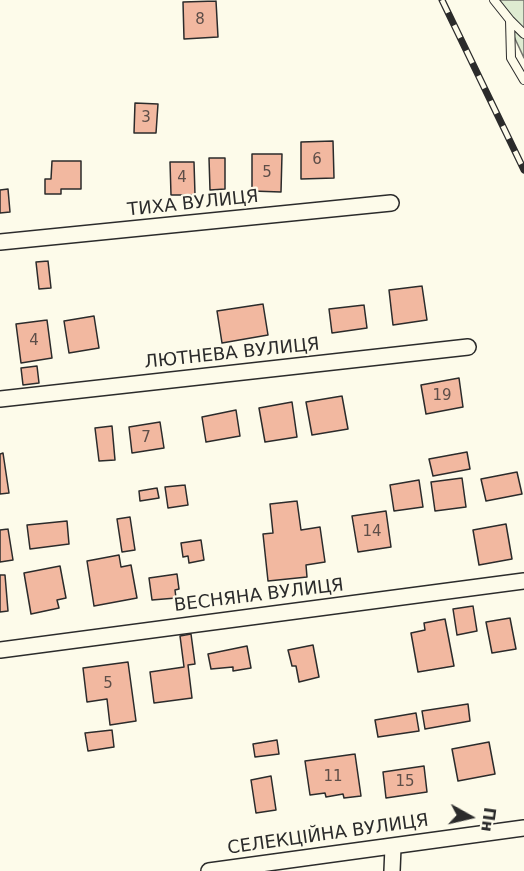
<!DOCTYPE html>
<meta charset="utf-8">
<style>
body{margin:0}
#map{position:relative;width:524px;height:871px;overflow:hidden;background:#fdfbea;font-family:"DejaVu Sans",sans-serif}
canvas{display:block}
.north{position:absolute;left:440px;top:787px;width:60px;height:60px;-webkit-text-stroke:4px #fdfbea;paint-order:stroke;rotate:98deg;font-size:16px;font-weight:700;line-height:24px;text-align:center;color:#2b2b2b}
.north::after{content:'';display:block;margin:auto;width:21px;height:27px;background:#2b2b2b;clip-path:polygon(50% 0,100% 100%,50% 72%,0 100%)}
</style>
<div id="map">
<canvas width="524" height="871"></canvas>
<div class="north">Пн</div>
</div>
<script>
const c = document.querySelector('canvas').getContext('2d');
c.lineJoin = 'round';
function fillPath(path, color) {
  c.fillStyle = color;
  c.fill(path, 'evenodd');
}
function toPath(rows) {
  const path = new Path2D();
  for (const r of rows) {
    path.moveTo(r[0], r[1]);
    for (let i = 2; i < r.length; i += 2) path.lineTo(r[i], r[i + 1]);
  }
  return path;
}
function strokePath(path, color, width, dash) {
  c.strokeStyle = color;
  c.lineWidth = width;
  c.lineCap = dash ? 'butt' : 'round';
  c.setLineDash(dash || []);
  c.stroke(path);
}
function write(font, color, halo, rows, align = 'center') {
  c.font = font + ' "DejaVu Sans",sans-serif';
  c.lineWidth = 4.5;
  c.setLineDash([]);
  c.textBaseline = 'middle';
  c.strokeStyle = halo;
  c.fillStyle = color;
  for (const [text, x, y, turn = 0] of rows) {
    c.save();
    c.translate(x, y);
    c.rotate((+turn || 0) * Math.PI / 180);
    c.textAlign = isNaN(turn) ? turn : align;
    if (halo) c.strokeText(text, 0, 0);
    c.fillText(text, 0, 0);
    c.restore();
  }
}
const green = toPath([
 [497,0,524,0,524,58,497,0]
]);
const building = toPath([
 [216,1,218,37,184,39,183,2,216,1],
 [135,103,158,104,156,133,134,133,135,103],
 [333,141,334,178,301,179,301,142,333,141],
 [252,154,282,154,281,192,252,191,252,154],
 [209,158,225,158,225,189,210,190,209,158],
 [52,161,81,161,81,189,61,189,61,194,45,194,45,179,51,179,52,161],
 [170,162,194,162,195,195,171,195,170,162],
 [8,189,10,212,0,213,0,190,8,189],
 [48,261,51,288,39,289,36,262,48,261],
 [422,286,427,320,393,325,389,290,422,286],
 [263,304,268,335,222,343,217,311,263,304],
 [364,305,367,328,332,333,329,309,364,305],
 [94,316,99,348,69,353,64,321,94,316],
 [47,320,52,358,21,363,16,324,47,320],
 [37,366,39,383,23,385,21,368,37,366],
 [459,378,463,407,426,414,421,385,459,378],
 [342,396,348,429,312,435,306,402,342,396],
 [292,402,297,437,265,442,259,408,292,402],
 [236,410,240,436,206,442,202,417,236,410],
 [160,422,164,448,132,453,129,427,160,422],
 [112,426,115,460,99,461,95,428,112,426],
 [467,452,470,469,433,476,429,459,467,452],
 [3,453,9,493,0,494,0,454,3,453],
 [517,472,522,494,486,501,481,479,517,472],
 [462,478,466,507,435,511,431,482,462,478],
 [419,480,423,507,394,511,390,485,419,480],
 [185,485,188,505,168,508,165,487,185,485],
 [157,488,159,498,140,501,139,491,157,488],
 [297,501,301,530,320,527,325,562,306,565,307,577,268,581,263,534,273,533,270,504,297,501],
 [386,511,391,547,358,552,352,516,386,511],
 [130,517,135,550,122,552,117,519,130,517],
 [67,521,69,544,30,549,27,525,67,521],
 [506,524,512,559,479,565,473,530,506,524],
 [8,529,13,560,0,562,0,530,8,529],
 [201,540,204,560,189,563,188,556,183,557,181,543,201,540],
 [119,555,121,567,131,565,137,598,94,606,87,561,119,555],
 [60,566,66,598,57,600,59,608,31,614,24,573,60,566],
 [177,574,179,589,175,590,176,598,152,600,149,578,177,574],
 [0,575,5,575,8,611,0,612,0,575],
 [473,606,477,631,457,635,453,609,473,606],
 [510,618,516,649,492,653,486,622,510,618],
 [445,619,454,666,418,672,411,633,425,630,424,623,445,619],
 [191,634,195,664,188,665,192,698,154,703,150,672,184,667,180,636,191,634],
 [313,645,319,677,299,682,296,666,292,666,288,650,313,645],
 [247,646,251,668,233,671,233,667,211,669,208,654,247,646],
 [128,662,136,721,110,725,107,699,87,702,83,668,128,662],
 [468,704,470,721,425,729,422,711,468,704],
 [416,713,419,731,378,737,375,720,416,713],
 [112,730,114,747,88,751,85,733,112,730],
 [277,740,279,754,255,757,253,744,277,740],
 [489,742,495,774,458,781,452,749,489,742],
 [355,754,361,796,344,798,343,794,326,797,325,793,310,795,305,761,355,754],
 [424,766,427,792,386,798,383,772,424,766],
 [271,776,276,810,256,813,251,780,271,776]
]);
const service = toPath([
 [494,0,510,20,511,58,524,80],
 [510,20,524,34]
]);
const minor = toPath([
 [0,242,391,203],
 [0,399,468,347],
 [0,650,524,581],
 [209,871,524,828],
 [392,871,393,847]
]);
const rail = toPath([
 [442,0,524,170]
]);
const numberNames = [
 ["8",200,20],
 ["3",146,118],
 ["6",317,160],
 ["5",267,173],
 ["4",182,178],
 ["4",34,341],
 ["19",442,396],
 ["7",146,438],
 ["14",372,532],
 ["5",108,684],
 ["11",333,777],
 ["15",405,782]
];
const streetNames = [
 ["ТИХА ВУЛИЦЯ",193,204,-6],
 ["ЛЮТНЕВА ВУЛИЦЯ",232,354,-6],
 ["ВЕСНЯНА ВУЛИЦЯ",259,596,-7],
 ["СЕЛЕКЦІЙНА ВУЛИЦЯ",328,835,-8]
];
fillPath(green, '#deebd1');
strokePath(green, '#74746e', 1.5);
fillPath(building, '#f2b8a0');
strokePath(building, '#2b2b2b', 1.5);
strokePath(service, '#2b2b2b', 10);
strokePath(minor, '#2b2b2b', 18);
strokePath(service, '#fdfbea', 8);
strokePath(minor, '#fdfbea', 15);
strokePath(rail, '#2b2b2b', 7);
strokePath(rail, '#fdfbea', 4.5, [14]);
write('15px', '#5d4e48', null, numberNames);
write('18px', '#2b2b2b', '#fdfbea', streetNames);
</script>
